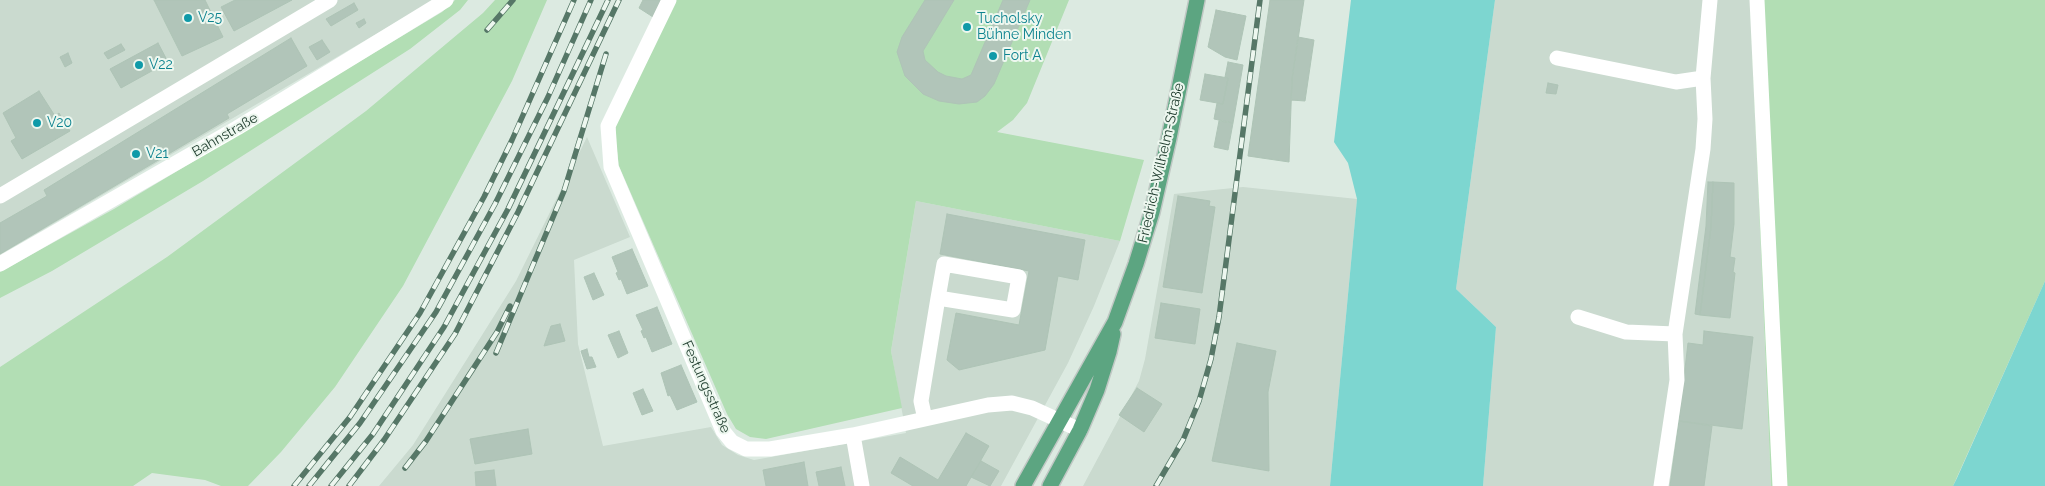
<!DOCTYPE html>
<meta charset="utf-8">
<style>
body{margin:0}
canvas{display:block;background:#dceae1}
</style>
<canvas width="2045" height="486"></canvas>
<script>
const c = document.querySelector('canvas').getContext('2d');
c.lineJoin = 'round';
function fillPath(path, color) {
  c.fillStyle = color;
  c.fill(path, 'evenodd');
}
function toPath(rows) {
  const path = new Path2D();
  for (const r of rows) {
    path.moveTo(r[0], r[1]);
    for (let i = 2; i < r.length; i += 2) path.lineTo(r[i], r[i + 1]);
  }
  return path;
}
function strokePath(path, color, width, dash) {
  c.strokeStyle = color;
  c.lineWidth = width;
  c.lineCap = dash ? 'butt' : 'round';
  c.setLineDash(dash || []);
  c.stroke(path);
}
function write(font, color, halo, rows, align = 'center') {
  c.font = font + ' Raleway,sans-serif';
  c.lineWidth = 4;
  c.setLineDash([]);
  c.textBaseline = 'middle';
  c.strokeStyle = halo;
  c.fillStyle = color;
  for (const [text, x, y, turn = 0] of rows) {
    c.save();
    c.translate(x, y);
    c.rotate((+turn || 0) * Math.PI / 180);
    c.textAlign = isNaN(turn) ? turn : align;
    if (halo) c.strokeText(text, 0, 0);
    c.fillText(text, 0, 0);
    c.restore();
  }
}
const built = toPath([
 [0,0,434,0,0,255],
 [1495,0,1750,0,1771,486,1483,486,1496,327,1456,289],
 [587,137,630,237,574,260,578,344,603,446,711,427,722,445,738,455,754,460,906,433,891,351,916,201,1120,241,1094,306,1068,363,1001,486,379,486,413,445,516,281],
 [1243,187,1357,199,1330,486,1083,486,1139,381,1145,359,1174,194]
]);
const green = toPath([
 [455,0,468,0,460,10,410,49,203,181,52,271,0,298,0,272,114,209,442,12],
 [495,0,547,0,512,81,403,286,335,387,281,452,248,486,221,486,205,480,152,473,133,486,0,486,0,367,167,257,366,111,483,13],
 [674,0,1069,0,1027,103,1013,120,997,132,1144,160,1120,241,916,201,891,351,902,408,766,439,750,437,736,429,727,414,619,166,615,136,617,114],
 [1750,0,2045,0,2045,281,1953,486,1771,486]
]);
const water = toPath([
 [1351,0,1495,0,1456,289,1496,327,1483,486,1330,486,1357,199,1348,163,1334,142],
 [2045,281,2045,486,1953,486,1957,478]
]);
const building = toPath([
 [154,0,205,0,223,37,182,56,154,0],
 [235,0,292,0,234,31,221,7,235,0],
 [643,0,661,0,653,17,639,8,643,0],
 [925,0,954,0,923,51,925,60,938,72,946,76,962,79,971,75,1003,0,1030,0,994,84,985,96,977,102,959,104,939,101,923,94,905,76,897,52,902,37,925,0],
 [1270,0,1304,0,1292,79,1289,162,1248,156,1270,0],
 [354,3,358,10,331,26,326,19,354,3],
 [1216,10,1246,16,1237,60,1225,57,1208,47,1216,10],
 [364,19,366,23,359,28,356,23,364,19],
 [1298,37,1314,40,1305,101,1291,100,1292,79,1298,37],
 [291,38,307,66,227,114,229,118,0,254,0,223,47,196,44,190,291,38],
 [322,40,330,52,317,60,309,47,322,40],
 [158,43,168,62,121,88,110,69,158,43],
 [121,44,125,50,108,59,104,53,121,44],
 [68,53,72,63,65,67,60,57,68,53],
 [1228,62,1243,65,1233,123,1214,119,1217,103,1223,104,1228,78,1225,77,1228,62],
 [1205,74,1228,78,1223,104,1200,100,1205,74],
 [1548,83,1558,85,1556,94,1546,93,1548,83],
 [39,91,55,116,59,113,70,131,22,159,11,141,16,138,3,113,39,91],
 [1219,121,1233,123,1228,150,1214,147,1219,121],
 [1708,182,1713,182,1711,227,1700,315,1695,314,1706,226,1708,182],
 [1713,182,1734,183,1734,224,1730,257,1735,258,1733,272,1735,273,1730,318,1700,315,1711,227,1713,182],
 [1178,196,1210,201,1209,206,1215,207,1202,293,1163,287,1178,196],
 [947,214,1085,240,1078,280,1058,276,1045,350,959,370,947,360,956,313,1019,325,1029,271,940,254,947,214],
 [632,249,648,286,627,294,621,279,619,280,616,273,618,272,612,257,632,249],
 [594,273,604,295,593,300,584,277,594,273],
 [1161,303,1200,309,1195,344,1155,338,1161,303],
 [657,307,672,344,652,352,646,337,644,338,641,331,643,330,636,315,657,307],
 [560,324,565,341,544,346,551,326,560,324],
 [619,331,628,353,618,358,608,335,619,331],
 [1704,331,1753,337,1742,429,1679,421,1688,343,1703,345,1704,331],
 [1237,343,1276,351,1268,392,1269,471,1212,461,1237,343],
 [587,349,589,357,592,357,596,367,587,369,581,351,587,349],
 [681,365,697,402,677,410,670,395,668,396,661,373,681,365],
 [1137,388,1162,404,1144,432,1119,415,1137,388],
 [643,389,653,411,642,415,633,393,643,389],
 [1679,421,1712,426,1704,486,1670,486,1679,421],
 [528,429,532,454,475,464,470,439,528,429],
 [966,433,989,446,966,486,913,486,891,473,900,457,938,480,966,433],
 [981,461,999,471,990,486,971,477,981,461],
 [804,462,808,486,766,486,763,470,804,462],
 [841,467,845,486,819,486,816,472,841,467],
 [494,470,496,486,476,486,475,472,494,470]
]);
const minor = toPath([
 [669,0,608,126,611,167,723,431,732,442,746,449,770,449,853,435,988,405,1012,403,1032,408,1080,430],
 [1757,0,1780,486],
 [1557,58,1676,82,1703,78,1710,0],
 [0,196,330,0],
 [0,264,237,128,446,0],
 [1578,317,1626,332,1675,334],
 [925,419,921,401,938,298,944,264,1019,277,1013,310,938,298],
 [853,435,862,486],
 [1661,486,1677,380,1675,334,1703,149,1705,119,1703,78]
]);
const major = toPath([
 [1023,486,1115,322,1136,264,1152,212,1169,138,1197,0],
 [1050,486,1080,430,1097,390,1109,352,1113,334]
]);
const rail = toPath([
 [487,30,513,0],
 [496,353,564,191,606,54],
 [405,468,426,441,497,332,510,306],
 [294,486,350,417,420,313,484,197,512,140,574,0],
 [309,486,360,423,436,312,495,204,548,97,591,0],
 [331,486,373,434,444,327,508,209,608,0],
 [349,486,384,440,455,334,518,212,619,0],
 [1156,486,1183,440,1199,401,1211,359,1219,317,1260,0]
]);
const markers = [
 [188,18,5,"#0f9aa8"],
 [967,27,5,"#0f9aa8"],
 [993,56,5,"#0f9aa8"],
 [139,65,5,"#0f9aa8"],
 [37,123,5,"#0f9aa8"],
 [136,154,5,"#0f9aa8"]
];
const cultureNames = [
 ["V25",198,18],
 ["Tucholsky",977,19],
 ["Bühne Minden",977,35],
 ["Fort A",1003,56],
 ["V22",149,65],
 ["V20",47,123],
 ["V21",146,154]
];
const streetNames = [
 ["Bahnstraße",225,135,-30],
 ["Friedrich-Wilhelm-Straße",1161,163,-77],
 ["Festungsstraße",706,387,66]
];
fillPath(built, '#cadacf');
fillPath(green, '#b2deb4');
fillPath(water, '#7dd6d0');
fillPath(building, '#b1c5b9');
strokePath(building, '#aec4b6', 1);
strokePath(major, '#c0c8c4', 18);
strokePath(minor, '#fff', 15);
strokePath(major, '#5ca581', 15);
strokePath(rail, '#567767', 5.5);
strokePath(rail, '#edf7ef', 4, [11]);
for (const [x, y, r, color] of markers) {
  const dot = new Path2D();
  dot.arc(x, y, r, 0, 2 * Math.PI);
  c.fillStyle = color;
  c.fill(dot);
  strokePath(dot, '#edf7ef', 2);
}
write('14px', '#0d838f', '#edf7ef', cultureNames, 'left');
write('14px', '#1d3b2c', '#edf7ef', streetNames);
</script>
